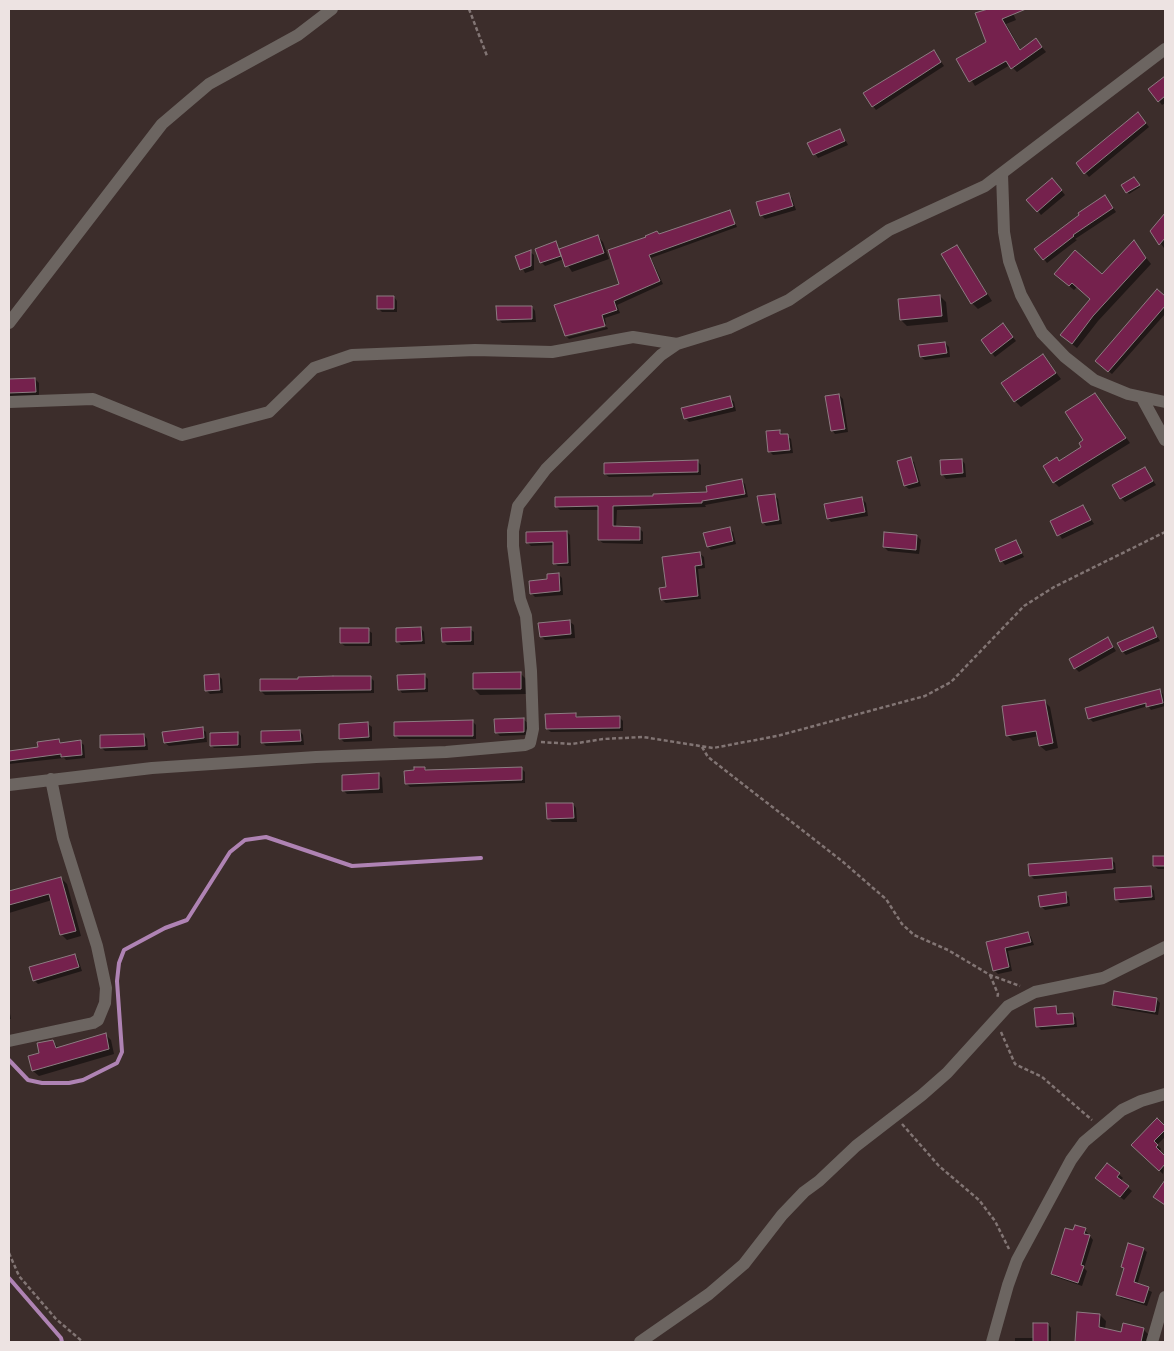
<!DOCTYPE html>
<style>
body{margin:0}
#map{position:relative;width:1174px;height:1351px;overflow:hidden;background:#3c2d2b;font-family:"Source Sans 3",sans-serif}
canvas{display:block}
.frame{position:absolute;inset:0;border:10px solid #ede3e2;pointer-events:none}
</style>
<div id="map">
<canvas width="1174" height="1351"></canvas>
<div class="frame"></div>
</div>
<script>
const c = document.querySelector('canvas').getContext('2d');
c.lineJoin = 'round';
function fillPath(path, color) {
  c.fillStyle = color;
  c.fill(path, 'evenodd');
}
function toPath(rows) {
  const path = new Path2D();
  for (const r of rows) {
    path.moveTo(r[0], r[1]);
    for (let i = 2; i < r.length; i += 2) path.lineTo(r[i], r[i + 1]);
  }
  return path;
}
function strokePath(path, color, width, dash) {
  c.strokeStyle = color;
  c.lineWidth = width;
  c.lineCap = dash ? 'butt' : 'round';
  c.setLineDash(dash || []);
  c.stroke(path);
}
const shadow = toPath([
 [988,9,1011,9,1016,20,1006,24,1021,50,1036,40,1046,52,1017,72,1010,65,975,86,958,59,988,42],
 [934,52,944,66,876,110,873,106,865,94],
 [1165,78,1165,103,1162,105,1150,89],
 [1141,117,1149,127,1089,177,1077,163],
 [840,130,848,145,818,158,809,144],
 [1136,180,1140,187,1129,194,1123,185],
 [1056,184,1065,195,1041,215,1038,211],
 [788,194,792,198,796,210,765,219,761,215],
 [1108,201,1116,212,1075,239,1077,240,1047,263,1044,259],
 [729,211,737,227,651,258,663,284,617,305,620,313,605,318,606,324,566,336,555,306,621,284,660,235],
 [1165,215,1165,246,1164,248,1152,231],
 [597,236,603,242,609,259,572,272,564,259,545,266,541,262,556,243,560,250],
 [1134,242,1151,264,1098,321,1077,348,1067,340,1092,299,1077,287,1074,290,1061,279,1102,276],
 [957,246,992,301,978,309,972,303],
 [530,252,534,255,534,270,525,273,517,257],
 [1157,291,1165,298,1165,314,1112,374,1100,364],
 [940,296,946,302,948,322,907,326,901,320],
 [394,297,397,301,397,312,382,312,378,308],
 [532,307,535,311,536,322,502,323,498,319],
 [607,327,608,329,569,339,567,337],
 [1006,329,1016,341,995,357,992,353],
 [945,343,949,347,950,357,925,360,921,357],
 [1048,362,1061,379,1021,407,1015,401],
 [35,379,39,383,39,396,9,397,9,380],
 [1095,394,1130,443,1059,487,1054,482,1060,462,1083,448],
 [839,395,843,399,848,432,835,434,832,430],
 [730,398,734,402,736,411,689,422,685,418],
 [779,431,791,439,793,453,773,455,769,451],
 [910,459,914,462,921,486,909,489,905,486],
 [962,460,965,464,966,477,946,479,943,475],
 [697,461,701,465,701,475,609,477,605,474],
 [1145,469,1156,485,1125,502,1121,498],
 [742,481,745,484,748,497,705,505,706,507,617,510,616,528,639,528,643,532,643,544,603,543,599,540,599,510,560,510,557,507,708,493],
 [774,495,778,499,782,524,766,526,763,522],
 [862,499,866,503,868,516,831,522,828,518],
 [1083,507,1094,524,1062,539,1052,522],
 [729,528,733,532,736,544,711,550,708,546],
 [567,532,570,535,571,566,558,566,554,563,554,545,531,546,527,542],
 [917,536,921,540,919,554,888,551,884,547],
 [1016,542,1024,557,1005,565,1002,561],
 [700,554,704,557,705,568,698,569,701,599,666,603,662,600,667,588],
 [558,574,562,578,563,595,535,597,531,593],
 [570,622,574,625,575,638,545,640,541,636],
 [421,628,424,632,425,644,401,645,397,641],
 [470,629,474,632,474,645,447,645,443,641],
 [1153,629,1160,641,1126,655,1123,652],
 [368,630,372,633,372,646,345,646,341,643],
 [1108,639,1116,651,1079,672,1075,668],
 [520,673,526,679,526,694,480,695,474,689],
 [424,675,428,679,428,692,402,693,399,689],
 [219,676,222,679,223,693,210,694,206,690],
 [370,677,374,681,374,693,265,695,261,691],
 [1159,690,1163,694,1165,706,1151,710,1148,706,1093,722,1089,718],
 [1045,702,1050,707,1058,748,1046,751,1040,746,1039,736,1013,741,1008,736],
 [575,714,579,718,619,717,623,721,623,731,551,732,547,729],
 [524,720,528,723,527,735,500,736,496,732],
 [472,721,476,725,476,739,399,739,396,736],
 [368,724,372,727,372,741,344,742,340,738],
 [202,729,206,732,207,742,169,746,165,743],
 [300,731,303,735,304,745,266,746,262,742],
 [238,733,241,736,241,748,214,748,211,745],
 [144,735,147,739,148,750,105,751,101,747],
 [59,740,62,744,80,742,84,745,85,758,66,760,64,758,9,764,9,752,39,749],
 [425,768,428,771,521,768,525,772,525,783,410,787,406,783],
 [378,774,382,778,383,793,347,794,343,790],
 [573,804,576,808,577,822,552,822,548,818],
 [1154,857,1165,857,1165,869,1158,869,1154,866],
 [1112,860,1115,863,1116,873,1034,879,1030,875],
 [61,878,67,884,81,936,67,940,61,934,52,900,9,913,9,893],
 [1151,887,1154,891,1155,900,1120,903,1116,899],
 [1066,894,1069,897,1070,906,1045,910,1041,906],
 [1028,933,1031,937,1034,945,1008,951,1012,971,998,974,994,970,987,943],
 [75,955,78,959,82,971,38,984,34,980],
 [1156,999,1160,1003,1158,1015,1117,1008,1114,1005],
 [1056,1007,1060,1015,1072,1014,1076,1018,1077,1027,1041,1030,1037,1026],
 [9,1008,11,1019,9,1019],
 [106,1035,111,1040,114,1054,39,1076,33,1071,53,1041,59,1049],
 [1157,1120,1165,1128,1165,1137,1157,1145,1161,1149,1159,1152,1165,1157,1163,1174,1133,1145],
 [1107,1164,1123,1178,1120,1181,1132,1191,1124,1200,1100,1181],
 [1085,1230,1093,1240,1084,1268,1087,1271,1082,1286,1056,1277,1052,1273,1074,1232],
 [1143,1249,1147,1252,1137,1285,1152,1292,1147,1306,1121,1298,1117,1294],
 [1078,1314,1100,1315,1106,1321,1105,1329,1122,1333,1143,1329,1149,1335,1148,1342,1077,1342],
 [1048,1324,1051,1328,1051,1342,1015,1342,1015,1338,1035,1338]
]);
const stream = toPath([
 [9,1060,28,1080,42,1083,69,1083,83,1080,117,1063,122,1052,117,981,119,963,124,950,165,928,187,920,230,852,245,840,266,837,352,866,481,858],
 [9,1278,61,1338,62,1342]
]);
const building = toPath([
 [988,9,1026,9,1002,19,1020,50,1036,38,1042,47,1011,69,1006,61,969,82,956,59,986,42,975,13,988,9],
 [934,50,941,62,872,107,863,93,934,50],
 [1165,76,1165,96,1158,102,1148,89,1165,76],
 [1138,112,1146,123,1084,174,1076,163,1138,112],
 [840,129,845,141,813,155,807,143,840,129],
 [1134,177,1140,185,1126,193,1121,185,1134,177],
 [1052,178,1062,190,1037,212,1026,200,1052,178],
 [789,193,793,206,760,216,756,202,789,193],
 [1105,195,1113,208,1073,235,1074,236,1043,260,1034,249,1079,215,1078,213,1105,195],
 [730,210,735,224,649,255,660,281,614,301,617,310,602,315,605,326,565,336,554,305,619,284,608,250,646,237,645,236,657,231,659,234,730,210],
 [1165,213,1165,238,1159,245,1150,231,1165,213],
 [598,235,604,253,565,267,559,249,598,235],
 [1134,240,1146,258,1093,316,1072,344,1060,335,1090,299,1072,283,1069,286,1054,274,1075,250,1102,274,1134,240],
 [556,241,561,256,540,263,535,249,556,241],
 [957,245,987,294,971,304,941,254,957,245],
 [531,250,531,266,520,270,515,256,531,250],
 [1157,289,1165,296,1165,306,1108,372,1095,361,1157,289],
 [940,295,942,316,900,320,898,299,940,295],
 [377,296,394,296,394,309,377,309,377,296],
 [496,306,532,306,532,319,497,320,496,306],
 [1003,323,1013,337,991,354,981,340,1003,323],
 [945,342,947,353,920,357,918,345,945,342],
 [1043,354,1056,373,1014,402,1001,383,1043,354],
 [35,378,36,392,9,393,9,379,35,378],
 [1095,393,1126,438,1053,483,1043,466,1057,457,1059,461,1081,447,1079,443,1083,440,1065,412,1095,393],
 [839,394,845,429,831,431,825,396,839,394],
 [730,396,733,407,684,419,681,408,730,396],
 [780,430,780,434,788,434,790,450,768,452,766,431,780,430],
 [911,457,918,482,904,486,897,461,911,457],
 [962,459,963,473,941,475,940,460,962,459],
 [698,460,698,472,604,474,604,463,698,460],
 [1145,467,1153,481,1120,499,1112,485,1145,467],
 [742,479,745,494,702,501,702,503,613,506,613,526,640,527,640,540,598,540,598,506,555,507,555,497,653,496,653,494,707,492,706,486,742,479],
 [775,494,779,520,762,523,757,496,775,494],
 [862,497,865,512,827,519,824,504,862,497],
 [1083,505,1091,520,1057,536,1050,521,1083,505],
 [730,527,733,541,707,547,703,533,730,527],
 [567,531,568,563,553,564,553,542,526,543,526,532,567,531],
 [884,532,917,535,916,550,883,547,884,532],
 [1016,540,1022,553,1000,562,995,549,1016,540],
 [700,552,702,565,695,566,698,596,661,600,659,588,666,587,662,557,700,552],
 [559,573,560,591,530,594,529,581,547,579,547,574,559,573],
 [570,620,571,634,540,637,538,623,570,620],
 [421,627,422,641,396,642,396,628,421,627],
 [471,627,471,641,442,642,441,628,471,627],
 [1153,627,1157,637,1122,652,1117,643,1153,627],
 [340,628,369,628,369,643,340,643,340,628],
 [1108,637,1113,647,1074,669,1069,659,1108,637],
 [521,672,521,689,473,689,473,673,521,672],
 [219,674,220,690,205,691,204,675,219,674],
 [425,674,425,689,398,690,397,675,425,674],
 [333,676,371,676,371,690,260,691,260,679,298,679,298,677,333,676],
 [1160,689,1163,703,1146,707,1146,703,1088,719,1085,708,1160,689],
 [1045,700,1053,743,1039,746,1036,731,1006,736,1002,706,1045,700],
 [576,713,576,717,620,716,620,728,546,729,545,714,576,713],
 [524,718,524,732,495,733,494,719,524,718],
 [473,720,473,736,394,736,394,722,473,720],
 [368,722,369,737,339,739,339,724,368,722],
 [203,727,204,738,164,743,162,732,203,727],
 [300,730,301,741,261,743,261,731,300,730],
 [238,732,238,745,210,746,210,733,238,732],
 [144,734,145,746,100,748,100,735,144,734],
 [59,739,60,743,81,740,82,755,61,757,61,754,9,761,9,751,38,747,37,742,59,739],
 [414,767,425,767,425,770,522,767,522,780,405,784,404,771,414,770,414,767],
 [379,773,379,789,342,791,342,775,379,773],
 [546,803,573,803,574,818,547,819,546,803],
 [1153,856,1165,856,1165,866,1153,866,1153,856],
 [1112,858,1113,869,1029,876,1028,864,1112,858],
 [61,877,76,931,60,935,49,894,9,905,9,891,61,877],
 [1151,886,1152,897,1115,900,1114,888,1151,886],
 [1066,892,1067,903,1040,907,1038,896,1066,892],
 [1028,932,1031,942,1005,948,1009,967,993,971,986,942,1028,932],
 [75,954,79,967,33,981,29,967,75,954],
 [1114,991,1157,998,1155,1012,1112,1005,1114,991],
 [1056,1006,1057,1014,1073,1013,1074,1024,1036,1027,1034,1008,1056,1006],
 [106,1033,109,1049,32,1071,28,1056,39,1053,37,1043,53,1040,56,1048,106,1033],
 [1157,1118,1165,1126,1165,1130,1154,1141,1158,1145,1156,1147,1165,1156,1165,1164,1159,1171,1131,1145,1157,1118],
 [1107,1163,1120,1173,1117,1177,1129,1186,1120,1197,1095,1178,1107,1163],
 [1165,1180,1165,1205,1153,1197,1165,1180],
 [1075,1225,1086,1228,1084,1234,1090,1235,1081,1265,1084,1266,1078,1283,1051,1274,1065,1228,1073,1230,1075,1225],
 [1128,1243,1144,1248,1134,1282,1149,1287,1144,1303,1116,1295,1124,1268,1121,1267,1128,1243],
 [1077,1312,1100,1314,1099,1327,1121,1332,1123,1323,1144,1328,1141,1342,1075,1342,1077,1312],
 [1033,1323,1048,1323,1048,1342,1033,1342,1033,1323]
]);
const path = toPath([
 [469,9,487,56],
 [541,742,572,744,603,739,643,737,713,748,777,736,925,696,951,682,1024,606,1054,587,1165,532],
 [702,747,708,757,842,861,873,888,886,899,902,924,914,935,948,950,990,975,1020,986],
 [990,975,998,994,997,999],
 [1001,1032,1015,1064,1042,1077,1092,1120],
 [902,1124,939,1166,979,1200,995,1221,1009,1249],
 [9,1253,19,1276,56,1319,83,1342]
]);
const minor = toPath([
 [1002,174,1004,232,1009,261,1021,295,1042,333,1065,357,1094,380,1128,394,1165,402],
 [9,323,162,124,209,84,298,35,332,9],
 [1142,398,1165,440],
 [9,402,93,399,182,435,269,412,314,368,352,355,475,350,552,352,633,337,677,344,729,328,789,300,889,230,985,186,1165,49],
 [9,785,152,768,316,757,446,752,525,745,530,743,533,729,531,671,526,616,520,599,513,546,513,531,518,506,546,469,661,355,677,344],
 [9,1041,93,1023,98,1020,105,1003,106,988,97,946,63,838,51,779],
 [640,1342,709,1294,744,1264,782,1215,804,1192,819,1181,856,1146,922,1095,947,1073,1008,1006,1035,992,1103,978,1165,947],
 [992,1342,1008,1285,1017,1260,1071,1160,1084,1142,1122,1110,1141,1101,1165,1094],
 [1152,1342,1165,1297]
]);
fillPath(shadow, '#0007');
strokePath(stream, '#af83b4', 4);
fillPath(building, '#75214d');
strokePath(building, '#8d7c82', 1);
strokePath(path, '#827574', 2.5, [4, 2.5]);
strokePath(minor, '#6c6561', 12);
</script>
